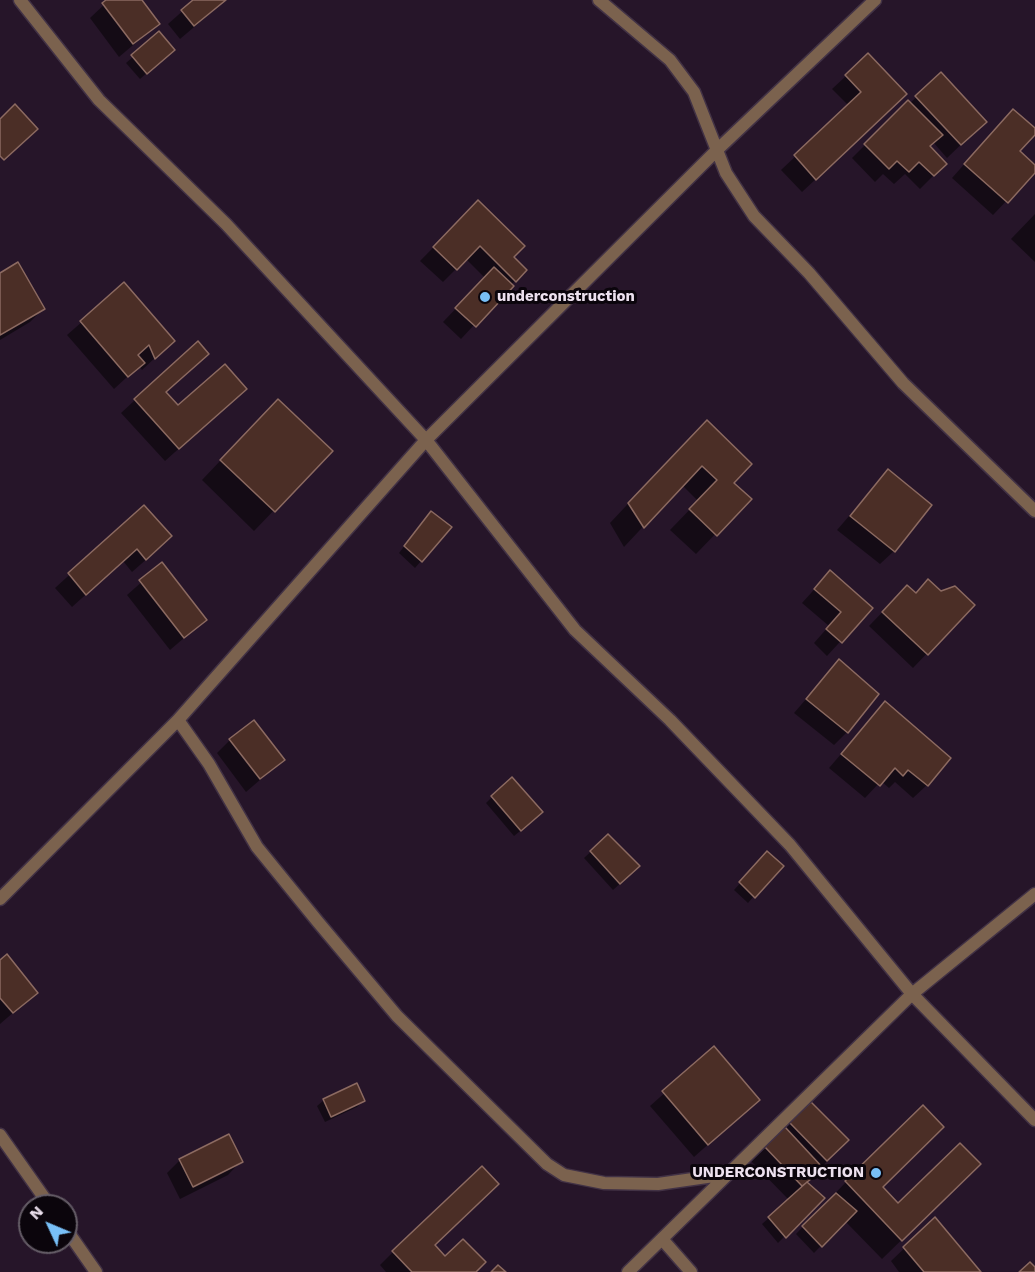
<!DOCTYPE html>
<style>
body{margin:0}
#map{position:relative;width:1035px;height:1272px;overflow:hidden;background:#261529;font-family:"Work Sans",sans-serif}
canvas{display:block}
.north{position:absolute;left:18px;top:1194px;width:60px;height:60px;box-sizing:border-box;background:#0b050c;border:2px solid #655d67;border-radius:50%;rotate:314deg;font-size:16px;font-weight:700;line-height:24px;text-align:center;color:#ede1ef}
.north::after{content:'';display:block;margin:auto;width:21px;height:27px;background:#78bff7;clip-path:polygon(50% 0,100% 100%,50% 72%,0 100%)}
</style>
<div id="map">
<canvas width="1035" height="1272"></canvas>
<div class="north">N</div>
</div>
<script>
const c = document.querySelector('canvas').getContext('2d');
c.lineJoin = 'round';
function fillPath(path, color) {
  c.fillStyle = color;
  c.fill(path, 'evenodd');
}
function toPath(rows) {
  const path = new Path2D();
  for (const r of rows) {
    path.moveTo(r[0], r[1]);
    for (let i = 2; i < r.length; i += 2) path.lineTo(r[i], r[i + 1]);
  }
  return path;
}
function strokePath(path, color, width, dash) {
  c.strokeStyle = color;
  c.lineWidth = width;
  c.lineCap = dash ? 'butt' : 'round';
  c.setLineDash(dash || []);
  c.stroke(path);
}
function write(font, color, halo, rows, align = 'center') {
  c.font = font + ' "Work Sans",sans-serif';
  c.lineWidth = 6;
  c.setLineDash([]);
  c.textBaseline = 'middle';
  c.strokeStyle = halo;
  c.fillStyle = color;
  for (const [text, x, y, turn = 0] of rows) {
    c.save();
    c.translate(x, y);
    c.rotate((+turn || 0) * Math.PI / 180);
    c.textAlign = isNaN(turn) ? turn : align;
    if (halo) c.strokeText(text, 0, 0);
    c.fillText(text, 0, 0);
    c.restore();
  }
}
const shadow = toPath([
 [109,0,140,0,158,24,119,57,90,18],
 [195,0,226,0,180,39,168,24],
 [159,34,166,56,140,79,126,63],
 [941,74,971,135,947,158,933,142,928,147,945,164,920,189,905,174,894,184,883,174,875,182,852,158,908,102,910,103],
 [846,76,892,108,802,192,781,170,849,106,832,89],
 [1000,124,1035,130,1018,152,1035,167,1035,171,993,215,952,178],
 [478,202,512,257,525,270,461,339,443,322,485,278,466,259,443,282,420,261],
 [1035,214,1035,262,1011,239],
 [0,274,43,309,30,322,0,340],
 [124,285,173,341,142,370,139,366,114,389,67,335],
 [135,400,178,407,231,402,165,461,121,413],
 [258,421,331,451,254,531,202,480],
 [687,441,749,499,696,554,670,530,698,501,682,485,624,547,610,523],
 [888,471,894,551,880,564,837,530],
 [144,507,157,550,132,572,123,561,72,607,55,588],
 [425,519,421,561,415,568,399,553],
 [161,565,205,620,170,650,127,595],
 [830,572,871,608,827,656,814,643,829,626,802,603],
 [941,593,973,605,913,668,869,626,894,600,915,594],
 [839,661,847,732,834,745,794,713],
 [885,703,927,785,913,798,895,782,889,788,881,781,865,798,829,768],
 [230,740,283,760,246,792,217,753],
 [492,797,535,819,514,836,486,803],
 [608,836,632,873,613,890,584,858],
 [761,860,754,896,748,903,734,890],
 [0,962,36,993,0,1024],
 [714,1049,758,1100,694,1157,650,1106],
 [324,1100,363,1101,357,1107,325,1122,317,1106],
 [811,1104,847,1140,807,1183,823,1198,778,1243,762,1224,789,1200,751,1161],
 [180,1160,241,1161,228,1175,180,1199,167,1173],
 [846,1182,881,1188,898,1205,959,1184,882,1259,845,1221,814,1253,796,1234],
 [935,1219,980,1272,899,1272,891,1261],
 [433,1245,445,1258,474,1272,386,1272,380,1265,393,1252]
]);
const building = toPath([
 [106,0,142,0,160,24,133,44,102,3,106,0],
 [193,0,226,0,194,26,181,10,193,0],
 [159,31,175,50,147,74,131,55,159,31],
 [868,53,907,94,816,180,794,155,861,92,845,75,868,53],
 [941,72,987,122,961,145,915,96,941,72],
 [908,100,943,135,930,146,947,164,934,176,919,162,909,172,897,161,889,169,864,144,908,100],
 [15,104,38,129,4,160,0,156,0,119,15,104],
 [1013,109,1035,128,1035,135,1020,151,1035,165,1035,173,1008,203,964,164,1013,109],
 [478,200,525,246,514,257,527,270,516,282,480,246,457,270,433,247,478,200],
 [18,262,45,309,0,335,0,273,18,262],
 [494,267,514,286,476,327,455,308,494,267],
 [124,282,175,341,155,359,149,345,138,355,145,363,128,377,80,321,124,282],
 [198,341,209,354,166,392,178,405,225,364,247,389,179,449,134,399,198,341],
 [278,399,333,451,275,512,220,460,278,399],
 [707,420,752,464,734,483,752,499,717,536,689,509,717,480,702,466,644,528,628,503,707,420],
 [888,469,932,505,895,552,850,516,888,469],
 [144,505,172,536,146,560,137,549,86,595,68,573,144,505],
 [431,511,452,527,422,562,404,546,431,511],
 [162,562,207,620,184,638,139,580,162,562],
 [830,570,873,608,842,643,826,629,841,612,814,589,830,570],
 [928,579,941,591,955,586,975,605,928,655,882,612,907,585,916,593,928,579],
 [839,659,879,694,848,733,806,699,839,659],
 [885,701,951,758,928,786,908,770,903,776,895,768,880,786,841,754,885,701],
 [254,720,285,760,260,779,229,739,254,720],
 [512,777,543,812,521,831,491,796,512,777],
 [608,834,640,866,620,884,590,851,608,834],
 [767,851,784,866,755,898,739,882,767,851],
 [7,954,38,993,13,1013,0,998,0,960,7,954],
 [714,1046,760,1100,708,1145,662,1091,714,1046],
 [357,1083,365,1101,331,1117,323,1099,357,1083],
 [811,1102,849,1140,827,1161,789,1122,811,1102],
 [923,1105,944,1127,883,1187,898,1203,960,1143,981,1164,902,1241,845,1181,923,1105],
 [785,1127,824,1169,802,1186,764,1146,785,1127],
 [229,1134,243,1162,193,1187,179,1159,229,1134],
 [482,1166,499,1184,435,1245,445,1256,463,1239,486,1262,476,1272,412,1272,392,1251,482,1166],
 [807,1182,825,1198,786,1238,768,1217,807,1182],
 [836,1193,857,1211,822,1247,802,1226,836,1193],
 [935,1217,981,1272,924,1272,903,1247,935,1217],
 [1030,1262,1035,1267,1035,1272,1019,1272,1030,1262],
 [498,1265,506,1272,491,1272,498,1265]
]);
const minor = toPath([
 [20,0,99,100,226,224,426,440,575,630,670,720,790,845,912,994,1035,1120],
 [599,0,670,60,694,92,726,173,754,216,809,273,903,383,1035,511],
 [178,720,209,764,257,847,318,922,397,1016,547,1164,564,1175,604,1183,658,1184,728,1174],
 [0,899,178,720,426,440,717,150,875,0],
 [0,1135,50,1206],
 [66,1229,96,1272],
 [662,1239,691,1272],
 [628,1272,912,994,1035,894]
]);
const markers = [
 [485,297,6,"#78bff7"],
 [876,1173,6,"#78bff7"]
];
const poiNames = [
 ["underconstruction",497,297],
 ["UNDERCONSTRUCTION",864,1173,"right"]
];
fillPath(shadow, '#0007');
fillPath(building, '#4b2e26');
strokePath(building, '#8c6a61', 1.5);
strokePath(minor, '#423245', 15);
strokePath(minor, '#7b624e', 12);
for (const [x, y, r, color] of markers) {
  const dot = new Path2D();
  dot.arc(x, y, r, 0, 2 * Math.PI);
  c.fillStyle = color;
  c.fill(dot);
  strokePath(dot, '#0b050c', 2);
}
write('bold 15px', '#ede1ef', '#0b050c', poiNames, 'left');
</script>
